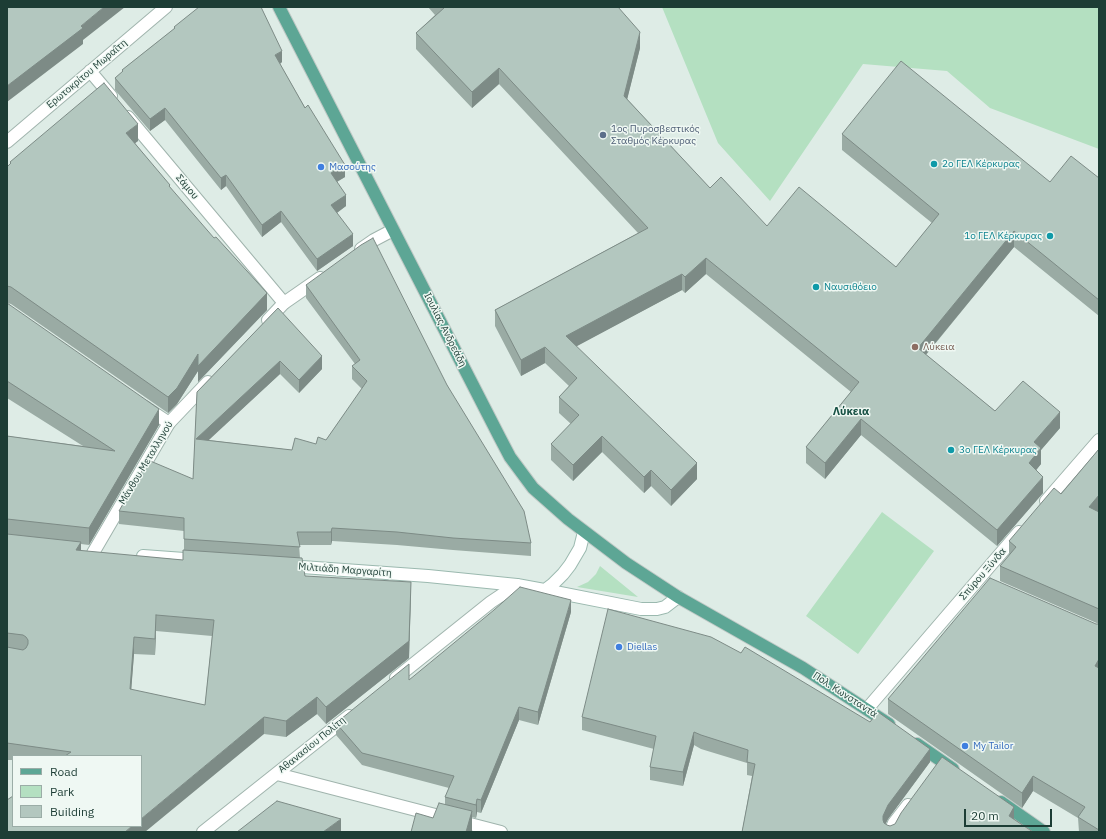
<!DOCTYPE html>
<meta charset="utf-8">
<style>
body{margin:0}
#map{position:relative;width:1106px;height:839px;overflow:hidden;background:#deece6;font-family:"IBM Plex Sans",sans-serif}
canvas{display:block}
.frame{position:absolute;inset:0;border:8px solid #1d3d35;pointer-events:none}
.legend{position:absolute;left:12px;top:755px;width:130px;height:72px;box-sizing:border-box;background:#eff8f3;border:1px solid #9bada7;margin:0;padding:5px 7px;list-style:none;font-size:12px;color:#1d3d35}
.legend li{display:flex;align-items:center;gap:8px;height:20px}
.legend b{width:20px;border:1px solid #9bada7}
.scale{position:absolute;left:964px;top:809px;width:88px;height:18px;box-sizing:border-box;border:2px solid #1d3d35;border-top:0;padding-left:5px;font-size:12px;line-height:14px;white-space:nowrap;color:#1d3d35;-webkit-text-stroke:3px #eff8f3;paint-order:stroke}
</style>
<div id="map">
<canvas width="1106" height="839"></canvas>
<div class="frame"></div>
<ul class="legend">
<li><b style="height:5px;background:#5da695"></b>Road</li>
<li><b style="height:11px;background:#b4e0c1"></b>Park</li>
<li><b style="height:11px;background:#b3c7bf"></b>Building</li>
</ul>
<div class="scale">20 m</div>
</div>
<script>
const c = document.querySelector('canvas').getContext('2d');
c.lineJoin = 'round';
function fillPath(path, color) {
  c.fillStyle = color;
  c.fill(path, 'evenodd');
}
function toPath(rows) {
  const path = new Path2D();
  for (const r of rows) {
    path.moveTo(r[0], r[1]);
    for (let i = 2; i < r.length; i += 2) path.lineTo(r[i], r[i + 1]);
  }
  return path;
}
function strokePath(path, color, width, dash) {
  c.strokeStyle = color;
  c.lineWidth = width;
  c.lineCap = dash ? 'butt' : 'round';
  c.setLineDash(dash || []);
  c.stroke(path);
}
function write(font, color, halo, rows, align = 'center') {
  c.font = font + ' "IBM Plex Sans",sans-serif';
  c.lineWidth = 3;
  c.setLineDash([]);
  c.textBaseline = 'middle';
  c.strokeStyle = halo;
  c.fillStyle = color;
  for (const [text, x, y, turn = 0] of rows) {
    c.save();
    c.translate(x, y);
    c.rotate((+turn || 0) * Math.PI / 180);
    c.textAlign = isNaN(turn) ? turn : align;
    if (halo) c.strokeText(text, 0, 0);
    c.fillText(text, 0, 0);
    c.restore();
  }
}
const green = toPath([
 [662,7,1099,7,1099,149,990,108,947,71,863,64,770,201,718,143],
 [882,512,934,551,858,654,806,616],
 [600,566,638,597,577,587,588,582,596,574]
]);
const lane = toPath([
 [361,249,374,240,393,230],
 [268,320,284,303,320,278],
 [93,553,169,423,208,382]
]);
const street = toPath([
 [90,71,111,96],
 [128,117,284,303],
 [7,142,166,7],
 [145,407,169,423],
 [1046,501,1099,440],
 [396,678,491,602,512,588,517,585],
 [867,709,1019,532],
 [277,774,501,832],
 [203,832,349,716],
 [890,832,894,823,908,805]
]);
const secondary = toPath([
 [143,556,198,560],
 [288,566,428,576,517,585,555,592,641,609,657,609,665,607,678,597],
 [545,590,553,584,563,574,570,565,580,548,584,532]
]);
const primary = toPath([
 [279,7,499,436,510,457,533,488,568,519,626,563,678,597,803,668,889,724],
 [917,744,953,769],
 [1001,802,1044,832]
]);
const wall = toPath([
 [428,7,618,7,640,48,627,99,710,188,767,226,896,267,932,223,842,150,842,134,1050,182,1099,178,1099,316,1014,247,926,355,995,411,1060,428,1041,450,1041,464,1036,470,1043,493,997,546,861,435,825,479,806,463,806,447,851,392,706,274,685,293,682,290,576,346,697,479,671,506,651,486,644,493,602,452,573,481,551,460,551,444,571,424,559,413,559,397,569,386,545,363,521,376,495,326,495,310,638,233,499,84,472,108,416,49,416,33,435,15],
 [174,27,282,62,280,64,345,177,337,182,346,206,337,213,353,246,317,271,281,222,262,237,226,186,221,190,165,120,150,131,115,90,115,78,122,72,122,70,174,29],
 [138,141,135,143,267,310,198,382,198,371,177,404,168,413,11,304,7,303,7,167,10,164,10,162],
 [306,285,447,385,531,543,531,556,453,550,397,545,332,541,331,545,299,545,300,558,305,576,411,599,409,658,326,724,317,714,286,737,264,734,141,756,13,756,13,760,7,760,7,436,83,446,7,398,7,303,159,425,89,545,81,544,81,551,183,560,184,550,184,531,119,524,119,511,193,479,197,392,278,308,322,369,299,393,280,374,208,440,292,450,316,444,326,440,362,389,352,379,352,366,355,364,306,298],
 [156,631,212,636,205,705,131,690,134,654,155,655],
 [1099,449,1099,510,1098,511,1099,512,1099,624,1000,581,1000,566,1009,555,1009,541,1061,494],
 [571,612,538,725,519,720,481,813,477,812,476,818,472,817,472,832,433,818,445,804,445,797,449,788,362,765,336,735,336,723],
 [1096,624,1099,624,1099,832,1079,832,1078,818,1033,791,1022,808,888,714,888,699],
 [582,717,930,762,888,819,885,824,887,825,890,826,1014,819,1033,832,742,832,752,776,747,775,747,763,701,749,694,745,683,786,650,780,650,767,654,749,582,730]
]);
const shadedWall = toPath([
 [104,7,125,7,83,40,83,44,7,102,7,86,81,26],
 [640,32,640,48,624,112,624,96],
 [282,51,282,62,275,67,275,55],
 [499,68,499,84,472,108,472,92],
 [165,108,165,120,150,131,150,119],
 [138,124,138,141,126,150,126,133],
 [345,165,345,177,331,185,331,173],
 [226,175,226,186,221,190,221,178],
 [346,195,346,206,331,217,331,205],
 [281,211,281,222,262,237,262,225],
 [1014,231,1014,247,918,364,918,348],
 [353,234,353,246,317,271,317,259],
 [706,258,706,274,685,293,685,277],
 [682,274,682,290,566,352,566,336],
 [267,293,267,310,198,382,198,371,177,404,168,413,168,397,198,354],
 [545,347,545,363,521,376,521,360],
 [322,356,322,369,299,393,299,380],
 [280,361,280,374,196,452,196,439],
 [159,409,159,425,89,545,89,528],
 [1060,412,1060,428,1041,450,1041,464,1029,479,1029,463,1034,442],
 [861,419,861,435,825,479,825,463],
 [602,436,602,452,573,481,573,465],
 [697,463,697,479,671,506,671,490],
 [651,470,651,486,644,493,644,477],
 [1043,477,1043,493,997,546,997,530],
 [1099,495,1099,510,1089,522,1089,507],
 [332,528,332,541,331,545,331,532],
 [81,542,81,559,76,550],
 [411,582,409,658,326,724,326,707],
 [571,600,571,612,538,725,538,712],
 [156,615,156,631,155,655,155,639],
 [134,637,134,654,130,706,130,689],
 [1099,659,1099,674,1095,666],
 [317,697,317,714,286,737,286,721],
 [519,707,519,720,481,813,481,800],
 [264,717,264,734,145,832,125,832,132,826,141,826,141,819],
 [694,732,694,745,683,786,683,772],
 [930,749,930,762,888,819,883,829,883,816,888,805],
 [1033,776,1033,791,1022,808,1022,793],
 [477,799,477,812,476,818,476,805],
 [1014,807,1014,820,1009,816],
 [472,811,472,832,466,832],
 [341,819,341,832,323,832]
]);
const building = toPath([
 [7,7,104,7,81,26,83,28,7,86,7,7],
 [199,7,261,7,282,51,275,55,305,108,308,105,345,165,331,173,346,195,331,205,353,234,317,259,281,211,262,225,226,175,221,178,165,108,150,119,115,78,123,71,122,70,175,28,174,27,199,7],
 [443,7,618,7,640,32,624,96,710,188,721,177,767,226,799,187,896,267,939,214,842,134,901,61,1050,182,1071,156,1099,178,1099,300,1014,231,918,348,995,411,1023,381,1060,412,1034,442,1041,448,1029,463,1043,477,997,530,861,419,825,463,806,447,859,382,706,258,685,277,682,274,566,336,697,463,671,490,651,470,644,477,602,436,573,465,551,444,579,415,559,397,577,378,545,347,521,360,495,310,648,228,499,68,472,92,416,33,444,8,443,7],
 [104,83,138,124,126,133,170,185,169,186,214,238,216,237,267,293,198,366,198,354,177,388,168,397,11,287,7,286,7,167,11,163,10,162,104,83],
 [373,238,447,385,524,511,531,543,453,538,397,532,332,528,331,532,297,532,300,547,184,539,184,518,119,511,148,460,193,479,197,392,278,308,322,356,299,380,280,361,196,439,292,450,295,438,316,444,318,437,326,440,367,381,352,366,360,360,306,285,361,245,373,238],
 [7,303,159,409,89,528,7,519,7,436,115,451,7,381,7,303],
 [1099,449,1099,495,1089,507,1099,512,1099,609,1000,566,1016,547,1009,541,1054,488,1061,494,1099,449],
 [7,534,81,542,76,550,183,560,183,550,302,558,305,576,411,582,409,641,326,707,317,697,286,721,264,717,141,819,141,756,65,756,71,752,7,743,7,647,23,650,26,648,28,644,28,640,26,637,23,635,7,633,7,534],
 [156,615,214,620,205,705,130,689,134,637,155,639,156,615],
 [990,578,1096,624,1099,624,1099,659,1095,666,1099,668,1099,830,1078,817,1085,807,1033,776,1022,793,888,699,990,578],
 [520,587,571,600,538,712,519,707,481,800,477,799,476,805,445,797,454,776,362,753,336,723,409,664,409,680,494,610,520,587],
 [608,609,711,637,741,653,745,647,870,722,878,712,930,749,888,805,883,816,883,820,884,823,887,825,890,826,895,824,901,813,942,757,1014,807,1009,816,1033,832,742,832,755,764,747,762,748,750,701,735,694,732,683,772,650,767,656,736,582,717,608,609],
 [13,796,13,826,132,826,125,832,7,832,7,800,13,796],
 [277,801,341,819,323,832,237,832,277,801],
 [439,803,472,811,466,832,411,832,416,813,433,818,439,803]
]);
const markers = [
 [603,135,4,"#5c6f8a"],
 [934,164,4,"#0f9aa8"],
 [321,167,4,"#3f7fe0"],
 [1050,236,4,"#0f9aa8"],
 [816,287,4,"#0f9aa8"],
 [915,347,4,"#8d6e63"],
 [951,450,4,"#0f9aa8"],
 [619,647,4,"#3f7fe0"],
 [965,746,4,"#3f7fe0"]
];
const streetNames = [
 ["Ερωτοκρίτου Μωραΐτη",87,74,-40],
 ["Σάμου",187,187,50],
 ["Ιουλίας Ανδρεάδη",445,330,63],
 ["Μάνθου Μεταλληνού",146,463,-59],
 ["Μιλτιάδη Μαργαρίτη",345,570,4],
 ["Σπύρου Ξύνδα",983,574,-49],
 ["Πολ. Κωνσταντά",845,695,33],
 ["Αθανασίου Πολίτη",312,745,-39]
];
const serviceNames = [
 ["1ος Πυροσβεστικός",611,129],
 ["Σταθμός Κέρκυρας",611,141]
];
const cultureNames = [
 ["2ο ΓΕΛ Κέρκυρας",942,164],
 ["1ο ΓΕΛ Κέρκυρας",1042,236,"right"],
 ["Ναυσιθόειο",824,287],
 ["3ο ΓΕΛ Κέρκυρας",959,450]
];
const shopNames = [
 ["Μασούτης",329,167],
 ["Diellas",627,647],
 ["My Tailor",973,746]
];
const educationNames = [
 ["Λύκεια",923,347]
];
const neighbourhoodNames = [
 ["Λύκεια",851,412]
];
fillPath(green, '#b4e0c1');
strokePath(lane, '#a0b4ad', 14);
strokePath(street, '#a0b4ad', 14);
strokePath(secondary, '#9bb9af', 14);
strokePath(primary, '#c0c9c6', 14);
strokePath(lane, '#fff', 12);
strokePath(street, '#fff', 12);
strokePath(secondary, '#fff', 12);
strokePath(primary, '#5da695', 12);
fillPath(wall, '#9aaba4');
fillPath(shadedWall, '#7d8b86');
fillPath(building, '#b3c7bf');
strokePath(building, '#7d8b86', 1);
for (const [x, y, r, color] of markers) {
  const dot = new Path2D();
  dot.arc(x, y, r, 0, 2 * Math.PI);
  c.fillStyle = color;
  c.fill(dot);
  strokePath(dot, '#eff8f3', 1.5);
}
write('10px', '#1d3d35', '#eff8f3', streetNames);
write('10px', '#4e5e75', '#eff8f3', serviceNames, 'left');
write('10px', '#0d838f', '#eff8f3', cultureNames, 'left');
write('10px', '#366cbe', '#eff8f3', shopNames, 'left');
write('10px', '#785e54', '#eff8f3', educationNames, 'left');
write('bold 11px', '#175144', '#eff8f3', neighbourhoodNames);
</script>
